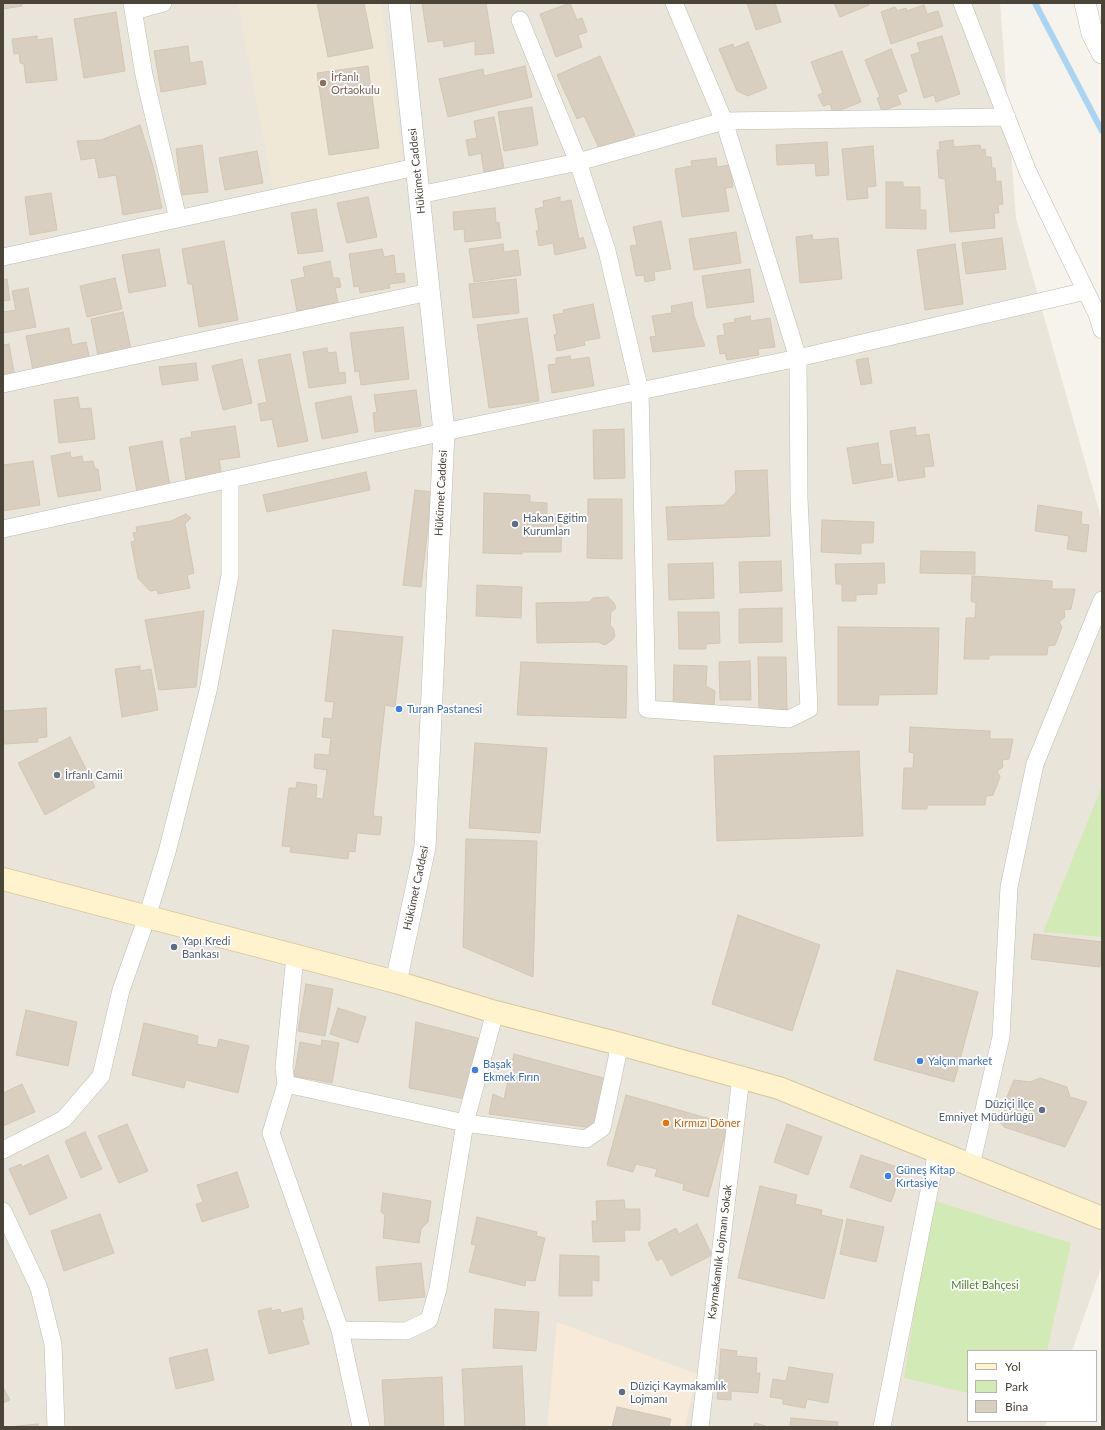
<!DOCTYPE html>
<meta charset="utf-8">
<style>
body{margin:0}
#map{position:relative;width:1105px;height:1430px;overflow:hidden;background:#f6f3ec;font-family:Lato,sans-serif}
canvas{display:block}
.frame{position:absolute;inset:0;border:4px solid #4b4439;pointer-events:none}
.legend{position:absolute;left:967px;top:1350px;width:130px;height:72px;box-sizing:border-box;background:#fff;border:1px solid #b7b4b0;margin:0;padding:5px 7px;list-style:none;font-size:12px;color:#4b4439}
.legend li{display:flex;align-items:center;gap:8px;height:20px}
.legend b{width:20px;border:1px solid #b7b4b0}
</style>
<div id="map">
<canvas width="1105" height="1430"></canvas>
<div class="frame"></div>
<ul class="legend">
<li><b style="height:5px;background:#fff3cd"></b>Yol</li>
<li><b style="height:11px;background:#d2eab5"></b>Park</li>
<li><b style="height:11px;background:#d8cfc1"></b>Bina</li>
</ul>
</div>
<script>
const c = document.querySelector('canvas').getContext('2d');
c.lineJoin = 'round';
function fillPath(path, color) {
  c.fillStyle = color;
  c.fill(path, 'evenodd');
}
function toPath(rows) {
  const path = new Path2D();
  for (const r of rows) {
    path.moveTo(r[0], r[1]);
    for (let i = 2; i < r.length; i += 2) path.lineTo(r[i], r[i + 1]);
  }
  return path;
}
function strokePath(path, color, width, dash) {
  c.strokeStyle = color;
  c.lineWidth = width;
  c.lineCap = dash ? 'butt' : 'round';
  c.setLineDash(dash || []);
  c.stroke(path);
}
function write(font, color, halo, rows, align = 'center') {
  c.font = font + ' Lato,sans-serif';
  c.lineWidth = 3.5;
  c.setLineDash([]);
  c.textBaseline = 'middle';
  c.strokeStyle = halo;
  c.fillStyle = color;
  for (const [text, x, y, turn = 0] of rows) {
    c.save();
    c.translate(x, y);
    c.rotate((+turn || 0) * Math.PI / 180);
    c.textAlign = isNaN(turn) ? turn : align;
    if (halo) c.strokeText(text, 0, 0);
    c.fillText(text, 0, 0);
    c.restore();
  }
}
const residential = toPath([
 [3,3,1000,3,1016,218,1102,521,1102,1265,1072,1351,968,1351,968,1421,1047,1421,1045,1427,3,1427]
]);
const commercial = toPath([
 [557,1322,697,1374,685,1427,547,1427]
]);
const education = toPath([
 [242,3,381,3,403,163,273,188,238,4]
]);
const green = toPath([
 [1102,786,1102,937,1043,932],
 [932,1200,1071,1243,1047,1351,968,1351,968,1393,904,1378]
]);
const stream = toPath([
 [1035,3,1102,131]
]);
const building = toPath([
 [3,3,22,3,22,6,3,9,3,3],
 [317,3,364,3,373,48,328,57,317,3],
 [422,3,486,3,494,53,475,55,475,41,444,47,443,40,428,42,422,3],
 [570,3,577,20,582,18,587,32,578,35,582,47,556,57,540,14,570,3],
 [747,3,775,3,781,22,756,30,747,3],
 [834,3,868,3,869,5,840,17,834,3],
 [924,5,927,14,938,11,943,26,891,44,881,12,895,7,897,11,906,8,907,11,924,5],
 [116,12,125,71,84,78,74,19,116,12],
 [37,36,37,40,52,38,57,80,26,83,24,64,20,63,19,53,14,54,12,39,37,36],
 [942,36,960,94,936,102,934,95,924,98,911,55,920,52,917,43,942,36],
 [748,42,767,88,748,96,737,91,719,49,733,44,734,48,748,42],
 [188,46,190,63,202,61,206,84,161,92,154,51,188,46],
 [891,49,907,91,897,95,901,104,882,111,877,98,880,97,865,60,891,49],
 [842,51,861,102,833,113,830,104,823,106,818,95,823,93,811,62,842,51],
 [600,56,635,135,600,150,584,116,577,119,557,75,600,56],
 [368,66,379,148,329,155,317,73,368,66],
 [525,66,532,97,448,117,439,79,483,69,484,76,525,66],
 [532,107,538,145,504,151,498,112,532,107],
 [494,117,504,168,484,172,481,153,469,156,466,140,477,138,474,121,494,117],
 [140,125,153,166,162,208,123,215,116,175,99,178,95,158,81,160,77,141,101,140,140,125],
 [953,140,954,147,980,145,981,150,985,149,986,157,991,157,992,168,995,168,996,182,1001,181,1003,204,998,205,999,213,994,213,995,228,950,232,945,179,939,178,937,150,940,150,939,142,953,140],
 [827,142,829,175,816,176,815,163,777,165,776,145,827,142],
 [202,145,208,192,182,195,176,149,202,145],
 [873,146,876,186,867,187,868,198,847,200,842,149,873,146],
 [257,151,263,183,225,190,219,158,257,151],
 [716,158,717,167,730,165,733,187,725,188,729,211,682,217,675,169,692,166,691,161,716,158],
 [886,182,903,182,903,187,920,187,920,210,926,210,926,229,886,228,886,182],
 [51,193,57,230,30,235,25,197,51,193],
 [368,197,377,237,347,243,337,203,368,197],
 [560,197,560,202,571,200,579,239,583,237,586,248,555,255,553,243,539,246,536,231,539,230,535,209,544,207,543,201,560,197],
 [495,208,496,223,499,222,501,238,465,242,464,229,454,230,453,212,495,208],
 [316,209,323,251,298,254,291,213,316,209],
 [661,221,671,269,654,272,655,280,645,282,644,275,636,276,630,246,637,245,633,227,661,221],
 [736,232,741,263,694,270,689,239,736,232],
 [812,235,813,240,838,238,842,279,800,283,796,237,812,235],
 [1002,238,1006,269,966,274,962,243,1002,238],
 [224,241,238,320,199,327,192,284,188,284,182,249,224,241],
 [503,244,504,252,518,250,521,275,474,282,469,249,503,244],
 [955,244,963,304,925,310,917,250,955,244],
 [159,249,166,286,129,293,122,255,159,249],
 [382,249,384,257,394,255,396,274,404,273,405,282,389,284,390,288,360,293,359,286,354,287,349,254,382,249],
 [330,261,333,278,339,278,341,287,335,288,338,303,297,311,291,280,305,277,303,267,330,261],
 [750,269,754,302,707,308,702,276,750,269],
 [115,278,122,309,87,317,80,286,115,278],
 [7,279,10,300,3,301,3,280,7,279],
 [516,279,519,313,473,318,469,284,516,279],
 [28,288,36,327,3,333,3,312,16,310,12,291,28,288],
 [692,302,694,316,705,346,653,352,650,337,656,336,652,316,672,313,671,306,692,302],
 [593,304,600,338,584,341,585,345,557,351,554,335,557,334,553,315,564,313,563,310,593,304],
 [123,312,131,349,98,356,91,319,123,312],
 [750,316,751,321,770,318,775,347,758,349,759,355,727,360,725,353,720,354,717,336,725,335,723,324,735,322,734,319,750,316],
 [527,318,539,401,489,408,477,325,527,318],
 [403,327,409,379,361,385,359,371,355,372,350,333,403,327],
 [69,328,72,345,86,342,90,360,33,370,26,336,69,328],
 [9,344,15,378,3,380,3,345,9,344],
 [327,348,328,353,336,352,339,373,345,372,346,383,309,388,303,352,327,348],
 [290,354,308,441,278,447,272,419,261,421,258,404,267,402,258,360,290,354],
 [570,356,571,360,589,357,594,386,552,393,548,365,556,364,556,358,570,356],
 [868,358,872,383,861,385,856,360,868,358],
 [242,359,252,403,223,410,212,366,242,359],
 [196,363,198,380,162,385,159,367,196,363],
 [416,390,421,426,375,432,373,413,377,412,374,395,416,390],
 [351,396,358,432,322,439,315,403,351,396],
 [78,397,80,409,91,408,95,439,59,443,54,400,78,397],
 [235,426,240,457,219,460,222,476,186,481,180,439,192,437,191,432,235,426],
 [915,427,916,436,929,434,934,466,924,467,925,477,898,481,890,431,915,427],
 [624,429,625,478,594,479,593,430,624,429],
 [162,441,170,486,137,492,129,447,162,441],
 [878,443,881,465,891,464,893,477,853,484,847,448,878,443],
 [70,452,71,458,82,456,83,462,93,461,95,469,98,469,101,490,58,497,51,456,70,452],
 [33,461,40,505,3,511,3,465,33,461],
 [767,470,770,536,668,540,666,507,724,505,736,492,735,471,767,470],
 [366,472,370,490,267,512,263,495,366,472],
 [415,490,432,492,421,587,403,585,415,490],
 [484,493,530,495,530,502,547,503,547,518,562,518,561,552,522,552,522,554,483,553,484,493],
 [588,499,622,499,622,559,587,558,588,499],
 [1038,505,1082,512,1081,524,1089,525,1086,552,1067,549,1069,536,1035,531,1038,505],
 [186,514,191,518,185,524,194,573,187,575,190,588,158,594,157,590,150,591,138,578,131,542,135,541,133,533,137,532,136,527,171,521,186,514],
 [822,520,874,522,873,543,861,543,861,554,821,552,822,520],
 [921,551,975,552,975,574,920,573,921,551],
 [781,561,782,591,740,593,739,562,781,561],
 [713,563,714,598,669,600,668,564,713,563],
 [884,563,885,583,877,583,877,594,856,595,856,601,842,601,842,584,836,584,835,564,884,563],
 [972,576,1052,581,1052,589,1075,589,1071,609,1064,610,1065,617,1059,622,1062,627,1055,645,1048,646,1047,655,989,655,989,659,964,659,966,618,975,618,976,603,971,601,972,576],
 [477,585,522,587,521,618,476,616,477,585],
 [608,597,614,603,616,608,611,612,610,626,613,628,615,636,612,640,605,645,598,642,537,643,536,603,589,602,593,598,608,597],
 [782,608,782,642,739,643,739,609,782,608],
 [204,611,196,687,159,690,145,620,204,611],
 [678,612,719,612,720,643,706,644,706,649,679,649,678,612],
 [838,627,939,628,937,694,879,695,878,705,838,705,838,627],
 [333,630,403,637,395,707,385,705,373,816,382,817,380,835,357,833,355,852,349,851,348,859,290,852,291,847,282,846,289,788,296,788,297,782,317,785,316,798,323,799,327,770,314,768,315,754,329,755,331,738,322,737,324,718,332,719,334,702,325,701,333,630],
 [758,657,786,657,787,710,759,710,758,657],
 [750,661,751,700,720,700,719,662,750,661],
 [521,662,627,666,626,718,517,715,521,662],
 [674,665,707,666,706,686,715,691,714,706,673,705,674,665],
 [140,666,140,671,151,669,158,710,122,717,115,669,140,666],
 [46,708,47,737,37,738,38,742,4,744,3,711,46,708],
 [910,727,990,731,990,739,1013,739,1009,759,1002,760,1003,767,997,771,1000,777,993,795,986,796,985,805,927,805,927,809,902,809,904,768,913,768,914,753,909,752,910,727],
 [70,737,95,787,45,815,18,763,70,737],
 [475,743,547,748,540,833,469,828,475,743],
 [859,751,863,836,717,841,714,756,859,751],
 [466,839,537,841,533,977,463,947,466,839],
 [738,915,820,945,792,1031,712,1004,738,915],
 [1034,934,1102,942,1100,967,1031,959,1034,934],
 [897,970,978,992,954,1082,874,1060,897,970],
 [306,984,333,989,325,1036,298,1031,306,984],
 [338,1008,366,1017,358,1043,330,1034,338,1008],
 [26,1010,77,1022,68,1066,16,1055,26,1010],
 [416,1022,481,1039,465,1099,409,1088,416,1022],
 [144,1023,198,1036,197,1044,217,1048,219,1039,249,1046,238,1093,186,1080,184,1088,132,1075,144,1023],
 [322,1040,339,1043,332,1083,294,1076,300,1042,321,1046,322,1040],
 [514,1054,607,1079,593,1128,489,1114,493,1094,504,1099,514,1054],
 [1040,1078,1067,1087,1070,1097,1087,1102,1065,1147,1004,1127,998,1119,1014,1080,1030,1082,1040,1078],
 [22,1084,35,1112,3,1126,3,1093,22,1084],
 [626,1095,728,1124,708,1197,683,1190,684,1184,655,1176,657,1169,636,1164,633,1172,607,1165,626,1095],
 [127,1124,148,1171,119,1183,98,1136,127,1124],
 [787,1124,822,1137,808,1175,774,1162,787,1124],
 [85,1132,102,1169,81,1178,65,1141,85,1132],
 [48,1155,67,1198,30,1215,9,1169,21,1164,22,1167,48,1155],
 [861,1155,903,1169,891,1202,850,1187,861,1155],
 [237,1172,249,1207,202,1222,196,1204,203,1202,197,1185,237,1172],
 [760,1186,797,1195,795,1204,822,1210,821,1215,843,1220,824,1299,738,1278,760,1186],
 [383,1193,431,1201,428,1222,421,1229,419,1243,383,1238,385,1215,381,1212,383,1193],
 [624,1200,625,1209,640,1209,640,1230,624,1230,625,1241,593,1242,592,1221,597,1221,596,1201,624,1200],
 [100,1214,114,1253,64,1271,51,1231,100,1214],
 [477,1217,537,1232,536,1236,545,1238,535,1281,526,1280,525,1286,469,1272,476,1245,471,1244,477,1217],
 [847,1219,884,1227,876,1262,840,1254,847,1219],
 [697,1224,712,1255,671,1276,662,1258,657,1261,648,1243,676,1228,679,1234,697,1224],
 [560,1255,599,1256,599,1281,592,1280,592,1296,559,1296,560,1255],
 [421,1263,425,1297,379,1301,376,1267,421,1263],
 [271,1308,272,1311,280,1309,281,1313,302,1308,304,1319,302,1320,309,1344,269,1354,258,1311,271,1308],
 [495,1309,539,1312,536,1351,493,1348,495,1309],
 [207,1349,214,1380,176,1389,169,1358,207,1349],
 [721,1349,737,1351,736,1356,757,1358,756,1373,760,1373,758,1393,731,1391,731,1400,717,1399,721,1349],
 [522,1366,525,1426,465,1427,462,1369,522,1366],
 [789,1367,833,1374,828,1403,807,1399,805,1408,783,1404,783,1399,770,1397,773,1379,786,1381,789,1367],
 [442,1377,444,1427,385,1427,382,1380,442,1377],
 [3,1387,10,1400,3,1403,3,1387],
 [617,1407,671,1419,669,1427,612,1427,617,1407],
 [791,1418,838,1422,837,1427,790,1427,791,1418],
 [755,1423,769,1427,753,1427,755,1423],
 [38,1424,38,1427,8,1427,38,1424]
]);
const minor = toPath([
 [132,3,144,75,178,219],
 [962,3,1028,172,1097,314,1102,330],
 [134,11,163,3],
 [520,20,578,162,607,251,640,391,647,709,789,719,809,709,799,499,798,358,724,121,674,3],
 [419,195,578,162,724,121,1007,117],
 [3,257,416,167],
 [3,384,429,292],
 [3,529,444,432,798,358,1086,291],
 [295,956,284,1067,286,1084,271,1133,340,1330,361,1427],
 [286,1084,465,1123,586,1139,602,1128,620,1044],
 [3,1150,64,1119,101,1076,121,990,147,917,167,852,208,691,230,575,230,479],
 [971,1165,1001,1037,1009,887,1035,764,1102,600],
 [3,1211,39,1288,53,1344,56,1427],
 [340,1330,406,1331,429,1320,438,1289,465,1123,495,1012],
 [700,1427,741,1077],
 [882,1427,937,1151]
]);
const tertiary = toPath([
 [1085,3,1092,33,1102,53],
 [396,982,425,847,444,432,399,3]
]);
const secondary = toPath([
 [3,879,396,982,495,1012,620,1044,779,1088,1102,1218]
]);
const markers = [
 [323,83,4,"#8d6e63"],
 [515,524,4,"#5c6f8a"],
 [399,709,4,"#3f7fe0"],
 [57,775,4,"#6b7280"],
 [174,947,4,"#5c6f8a"],
 [920,1061,4,"#3f7fe0"],
 [475,1070,4,"#3f7fe0"],
 [1042,1110,4,"#5c6f8a"],
 [666,1123,4,"#e8710a"],
 [888,1176,4,"#3f7fe0"],
 [622,1392,4,"#5c6f8a"]
];
const educationNames = [
 ["İrfanlı",331,77],
 ["Ortaokulu",331,90]
];
const streetNames = [
 ["Hükümet Caddesi",417,171,-96],
 ["Hükümet Caddesi",441,493,-87],
 ["Hükümet Caddesi",416,888,-78],
 ["Kaymakamlık Lojmanı Sokak",720,1252,-83]
];
const serviceNames = [
 ["Hakan Eğitim",523,518],
 ["Kurumları",523,531],
 ["Yapı Kredi",182,941],
 ["Bankası",182,954],
 ["Düziçi İlçe",1034,1104,"right"],
 ["Emniyet Müdürlüğü",1034,1117,"right"],
 ["Düziçi Kaymakamlık",630,1386],
 ["Lojmanı",630,1399]
];
const shopNames = [
 ["Turan Pastanesi",407,709],
 ["Yalçın market",928,1061],
 ["Başak",483,1064],
 ["Ekmek Fırın",483,1077],
 ["Güneş Kitap",896,1170],
 ["Kırtasiye",896,1183]
];
const worshipNames = [
 ["İrfanlı Camii",65,775]
];
const foodNames = [
 ["Kırmızı Döner",674,1123]
];
const parkNames = [
 ["Millet Bahçesi",985,1285]
];
fillPath(residential, '#eae5da');
fillPath(commercial, '#f7ead8');
fillPath(education, '#efe8d6');
fillPath(green, '#d2eab5');
strokePath(stream, '#a9d4f2', 6);
fillPath(building, '#d8cfc1');
strokePath(building, '#d3c7b4', 1);
strokePath(minor, '#c2bbae', 18);
strokePath(tertiary, '#c2bbae', 22);
strokePath(secondary, '#d6c79b', 24);
strokePath(minor, '#fff', 17);
strokePath(tertiary, '#fff', 21);
strokePath(secondary, '#fff3cd', 22);
for (const [x, y, r, color] of markers) {
  const dot = new Path2D();
  dot.arc(x, y, r, 0, 2 * Math.PI);
  c.fillStyle = color;
  c.fill(dot);
  strokePath(dot, '#fff', 1.5);
}
write('11px', '#785e54', '#fff', educationNames, 'left');
write('11px', '#4b4439', '#fff', streetNames);
write('11px', '#4e5e75', '#fff', serviceNames, 'left');
write('11px', '#366cbe', '#fff', shopNames, 'left');
write('11px', '#5b616d', '#fff', worshipNames, 'left');
write('11px', '#c56008', '#fff', foodNames, 'left');
write('11px', '#4a7f2a', '#fff', parkNames);
</script>
